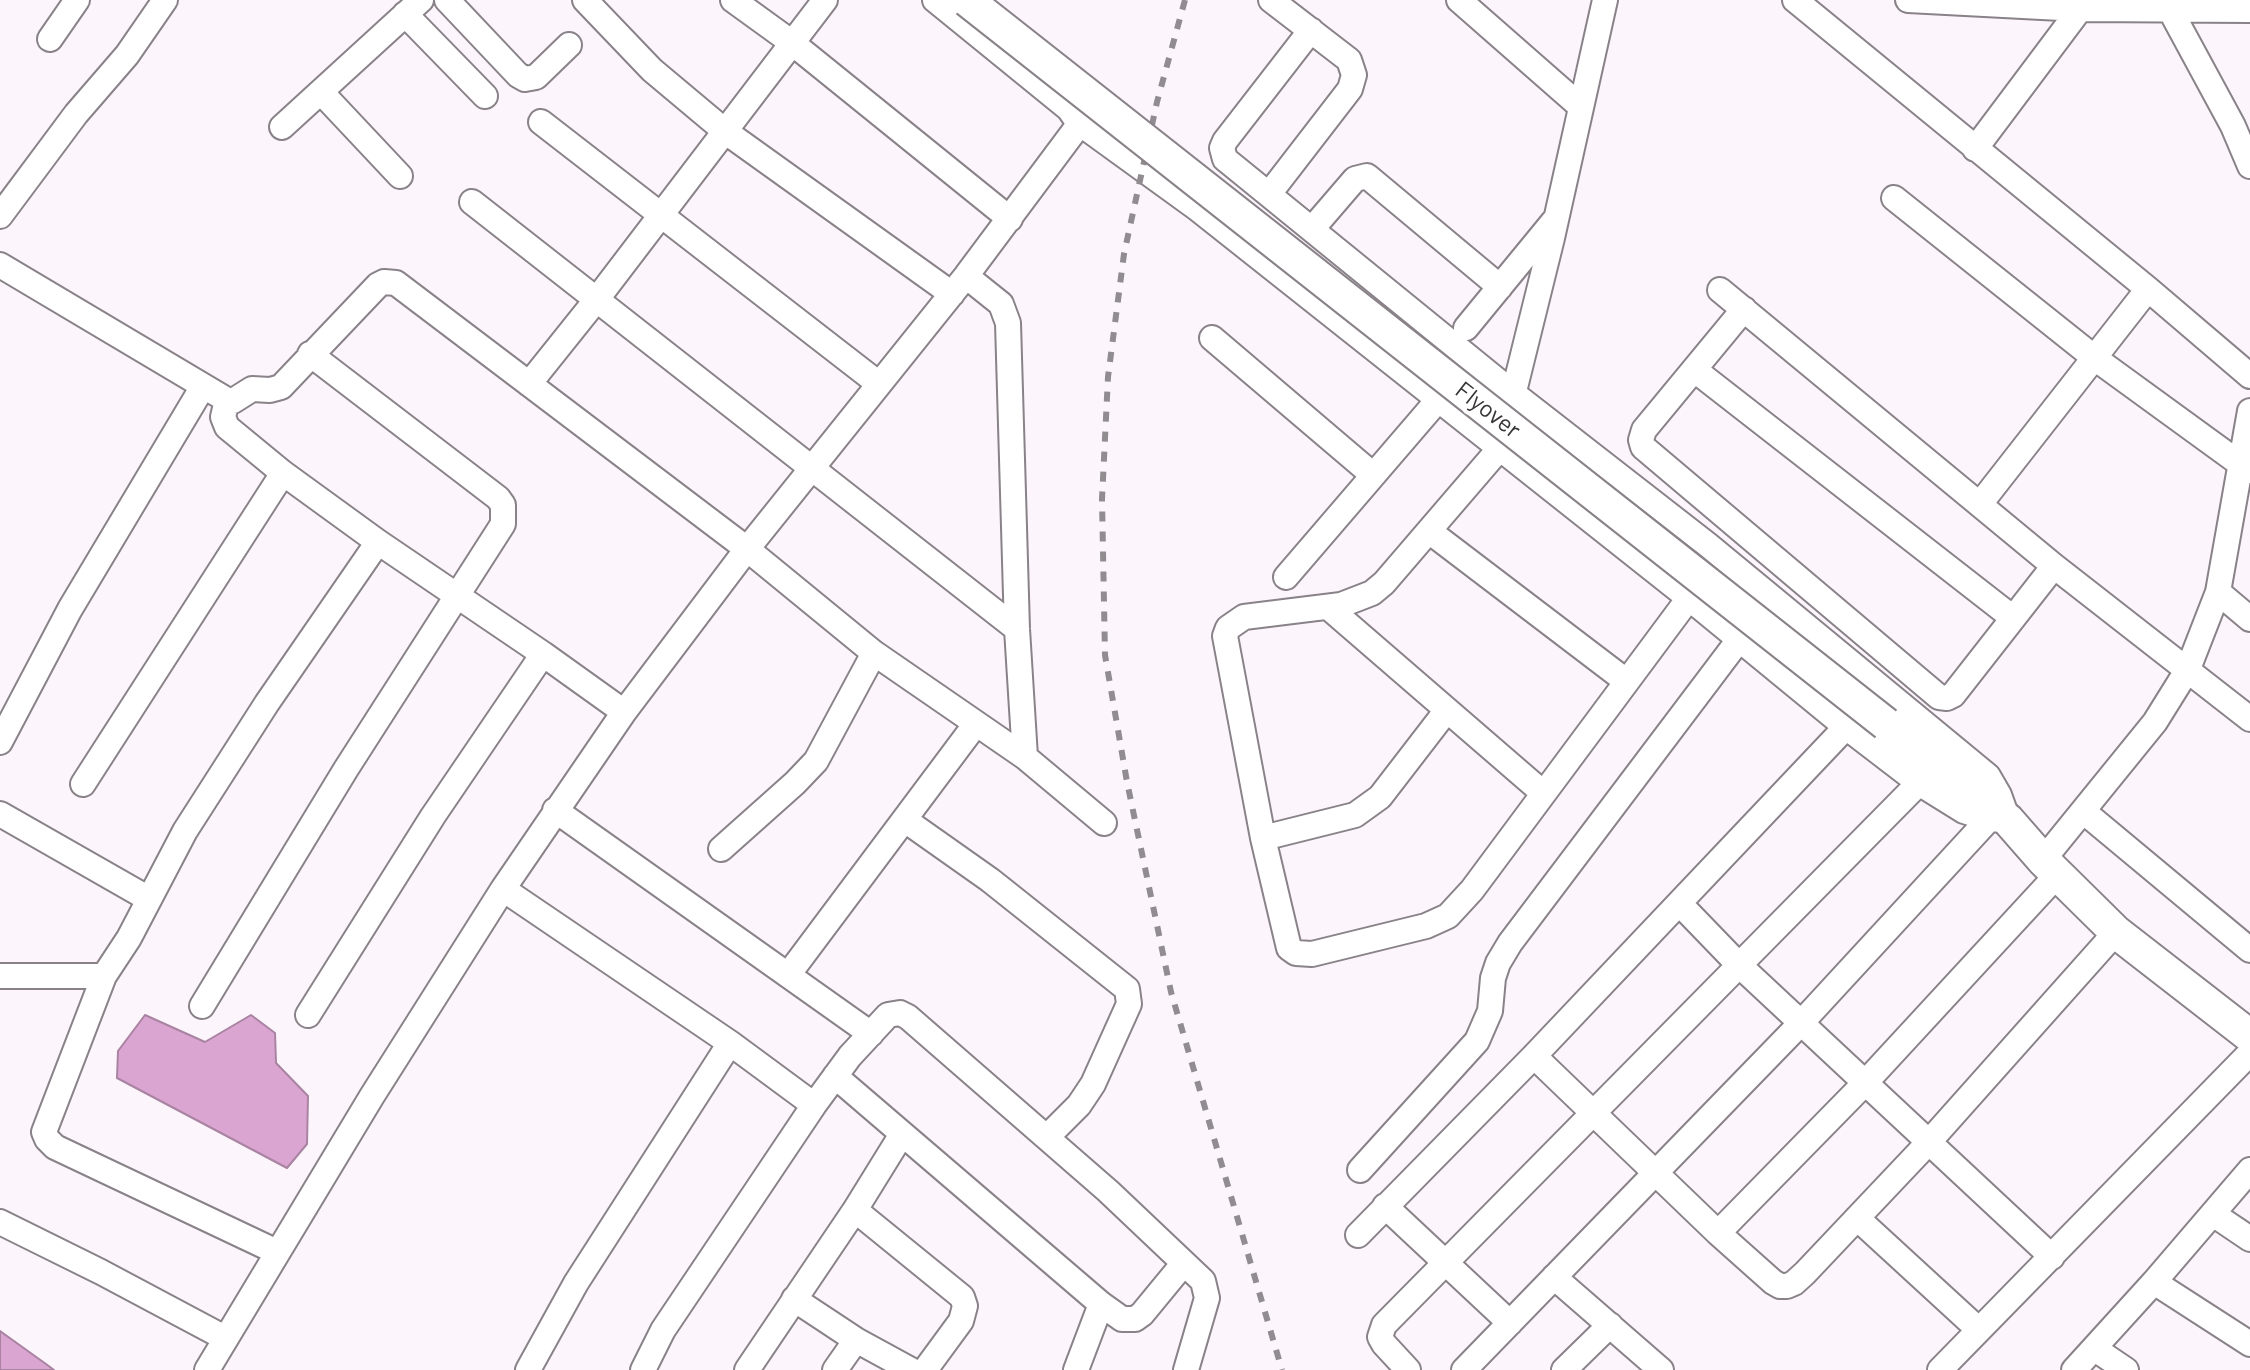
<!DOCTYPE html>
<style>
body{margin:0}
canvas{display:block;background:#fdf5fc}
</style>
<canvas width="2250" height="1370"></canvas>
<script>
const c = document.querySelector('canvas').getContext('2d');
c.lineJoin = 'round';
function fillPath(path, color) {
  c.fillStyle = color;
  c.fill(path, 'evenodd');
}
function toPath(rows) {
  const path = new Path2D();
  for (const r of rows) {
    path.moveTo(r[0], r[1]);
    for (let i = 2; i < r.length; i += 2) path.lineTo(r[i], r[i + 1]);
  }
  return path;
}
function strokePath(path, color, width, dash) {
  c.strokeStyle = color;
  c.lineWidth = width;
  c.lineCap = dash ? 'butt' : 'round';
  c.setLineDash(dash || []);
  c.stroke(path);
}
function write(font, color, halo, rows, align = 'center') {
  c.font = font + ' Barlow,sans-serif';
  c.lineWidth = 8;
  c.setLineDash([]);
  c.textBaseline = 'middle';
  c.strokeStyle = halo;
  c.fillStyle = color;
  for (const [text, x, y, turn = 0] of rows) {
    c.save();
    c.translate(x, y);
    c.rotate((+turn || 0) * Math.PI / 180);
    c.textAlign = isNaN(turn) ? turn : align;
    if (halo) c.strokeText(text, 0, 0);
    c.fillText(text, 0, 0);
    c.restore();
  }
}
const water = toPath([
 [145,1015,205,1042,251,1015,275,1033,276,1063,308,1096,307,1144,287,1168,117,1078,118,1051,145,1015],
 [0,1331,46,1364,54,1370,0,1370,0,1331]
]);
const minor = toPath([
 [447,0,518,75,525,79,536,77,569,45],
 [585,0,652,70,726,132,952,294],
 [733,0,791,42,1010,219],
 [1459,0,1581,107],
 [1605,0,1552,238,1500,448,1384,583,1372,593,1341,605,1244,617,1228,628,1225,636,1263,838,1289,948,1296,953,1312,954,1426,926,1448,916,1472,890,1689,598],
 [1795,0,2148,289,2250,376],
 [1908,0,2080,9,2250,10],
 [2173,0,2174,17,2233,126,2250,166],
 [405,14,485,96],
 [50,39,77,0],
 [321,92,400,176],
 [541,122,879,384],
 [1078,122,1198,209,1689,598,1846,727,1919,783,1964,811,1989,819,2008,820,1999,795,1988,776,1708,545,1514,394,1225,159,1222,148,1225,141,1311,30],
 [282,127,421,0],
 [1975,149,2080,9],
 [1269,194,1350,89,1354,75,1349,60,1271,0],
 [1894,198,2096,359,2250,471],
 [472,202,1017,629],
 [0,216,76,114,127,55,165,0],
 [1312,229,1355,179,1367,176,1500,287],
 [0,265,227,400,233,401,252,389,270,390,281,387,378,285,384,282,396,283,747,549,874,653,1025,757,1104,823],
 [966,276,1001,304,1008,323,1017,629,1025,757],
 [1720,290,2054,566,2250,719],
 [1744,309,1644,430,1641,440,1643,447,1939,697,1947,698,1953,695,2054,566],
 [1466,328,1553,222],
 [1212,338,1373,475],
 [1696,371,2013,618],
 [529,384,597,299,825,0],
 [227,400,223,417,227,427,283,473,378,542,543,654,624,712],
 [1980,504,2148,289],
 [1429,531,1626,681],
 [1286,577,1438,400],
 [2218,592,2250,619],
 [1328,607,1542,792],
 [0,742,70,609,202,388],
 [83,784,283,473],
 [555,810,871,1034],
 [2083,811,2250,950],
 [0,814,149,899],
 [905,820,990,880,1127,989,1129,1004,1093,1084,1079,1105,1047,1137],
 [1263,838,1355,815,1380,797,1447,710],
 [721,849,795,783,816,761,874,653],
 [2043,860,2155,722,2188,669,2218,592,2250,411],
 [503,889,730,1043,814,1105],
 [1680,904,1738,964,2052,1257],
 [788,975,975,725],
 [0,976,104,976],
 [202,1006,346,769,503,524,503,505,498,498,310,354],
 [308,1015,433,816,543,654],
 [1534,1056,1718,1233,1773,1282,1780,1286,1787,1286,1794,1283,1805,1273,1928,1143,2116,932],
 [835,1076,1101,1304,1122,1319,1135,1319,1142,1314,1184,1263],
 [1360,1170,1477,1041,1490,1011,1493,978,1498,963,1510,943,1738,641],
 [1385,1206,1510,1323],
 [855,1210,962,1297,965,1306,961,1321,925,1370],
 [2213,1214,2250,1239],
 [1857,1218,1979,1330],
 [0,1222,101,1272,225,1338],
 [1718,1233,1865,1083,2058,874],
 [1358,1235,1534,1056,1846,727],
 [277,1252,55,1147,47,1139,44,1132,104,976,129,938,185,831,267,703,378,542],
 [1554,1277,1661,1370],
 [2154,1282,2250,1344],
 [794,1299,856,1340,911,1370],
 [2095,1349,2126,1370],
 [207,1370,372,1096,503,889,624,712,747,549,966,276,1075,130,1078,122,1069,109,935,0],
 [528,1370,576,1283,730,1043],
 [643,1370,663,1330,814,1105,850,1056,888,1015,900,1013,908,1017,1108,1191,1203,1281,1207,1298,1186,1370],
 [747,1370,855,1210,902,1134],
 [835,1370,856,1340],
 [1076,1370,1101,1304],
 [1408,1370,1384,1344,1380,1337,1384,1325,1919,783],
 [1464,1370,1801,1023,1989,819],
 [1564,1370,1610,1325],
 [1940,1370,2250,1053],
 [2074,1370,2154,1282,2250,1170]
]);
const secondary = toPath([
 [1886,724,2008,820,2043,860,2116,932,2250,1036]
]);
const rail = toPath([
 [1185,0,1157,102,1124,254,1108,377,1102,499,1105,655,1127,782,1171,992,1282,1370]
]);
const secondaryBridge = toPath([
 [967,0,1886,724]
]);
const streetNames = [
 ["Flyover",1488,410,38]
];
fillPath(water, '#daa5d0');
strokePath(water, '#a983a2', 2);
strokePath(minor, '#898288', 28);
strokePath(secondary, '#898288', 36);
strokePath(minor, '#fff', 24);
strokePath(secondary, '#fff', 32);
strokePath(rail, '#918c90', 6, [10, 10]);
strokePath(secondaryBridge, '#898288', 36, []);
strokePath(secondaryBridge, '#fff', 32);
write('24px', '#383537', '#fff', streetNames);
</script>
